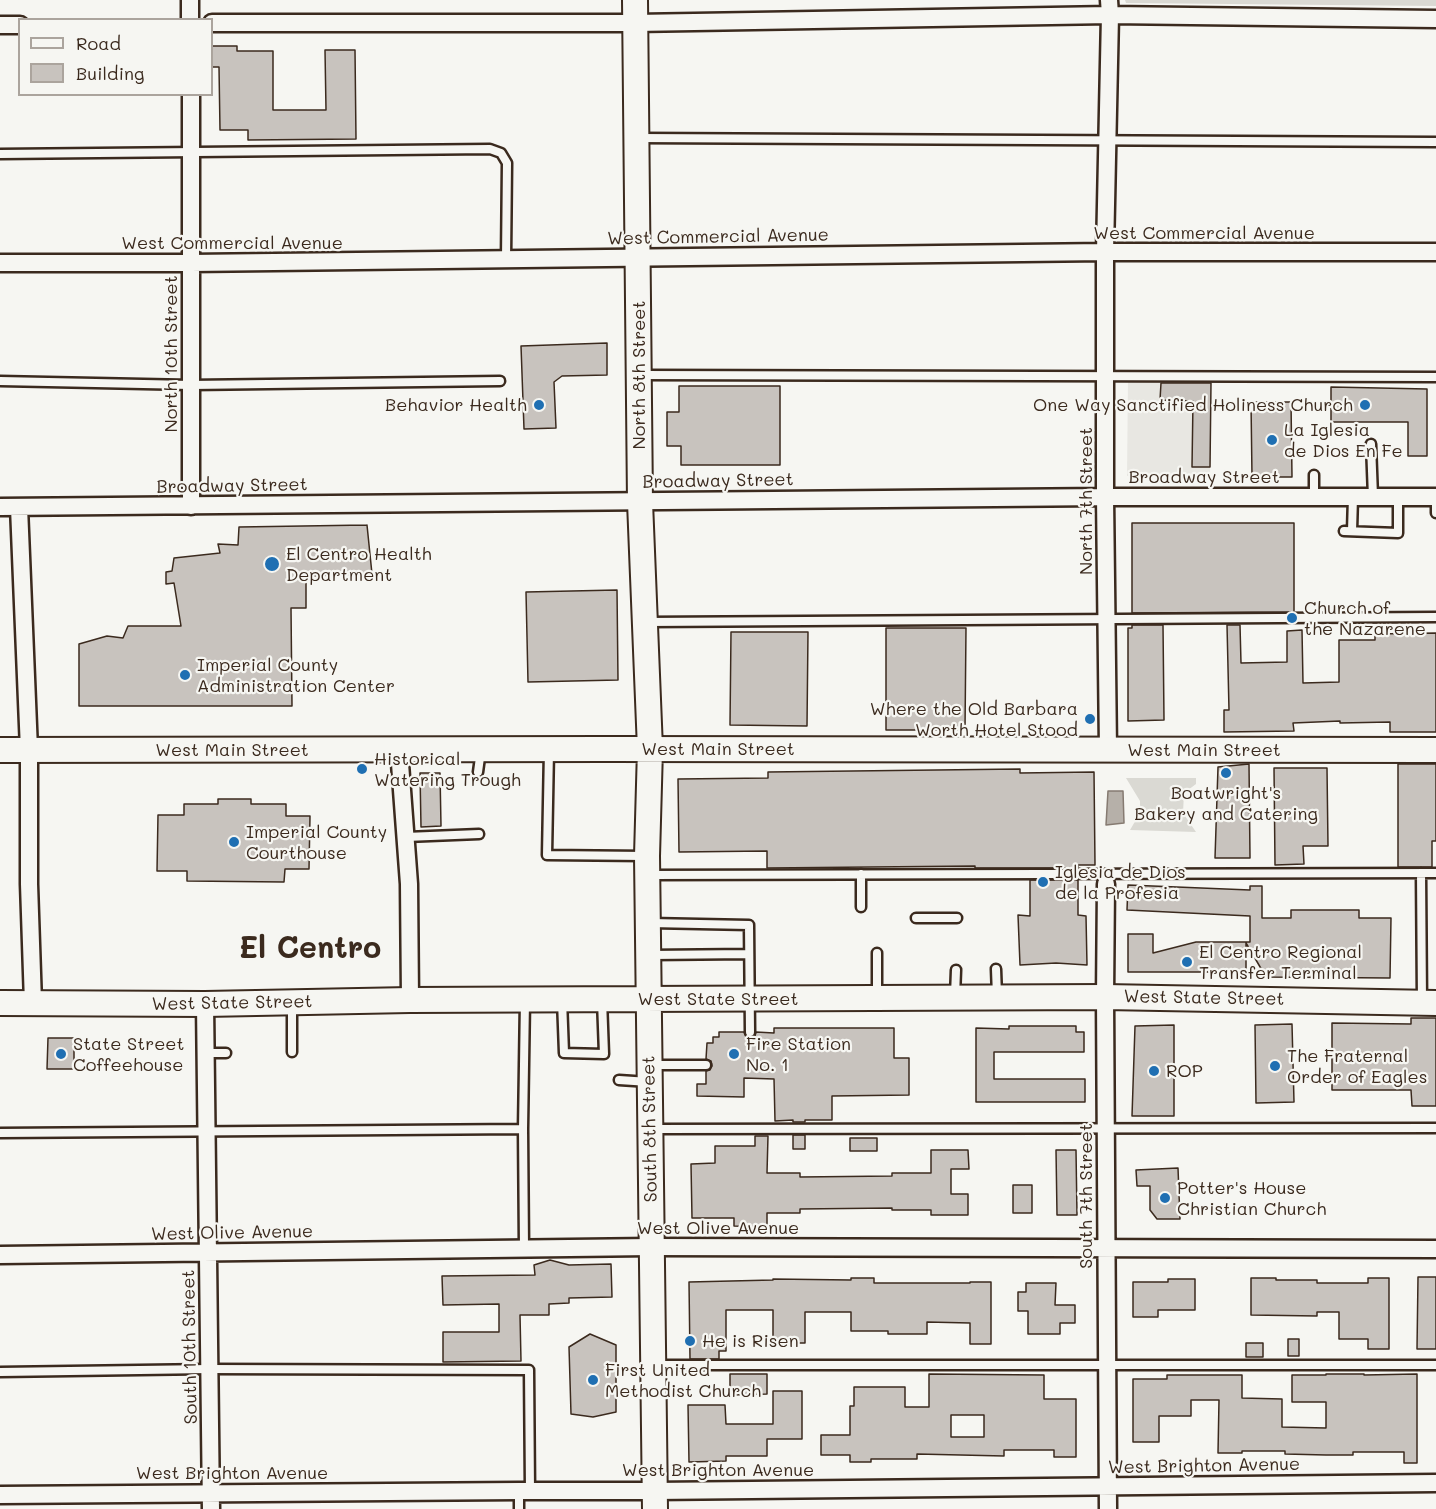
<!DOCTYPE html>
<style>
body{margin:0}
#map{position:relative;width:1436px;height:1509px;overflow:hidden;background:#f6f6f2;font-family:Mali,sans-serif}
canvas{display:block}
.legend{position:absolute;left:18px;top:18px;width:195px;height:78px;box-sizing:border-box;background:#f6f6f2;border:2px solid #aba49d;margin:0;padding:8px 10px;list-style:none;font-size:18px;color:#3b2a1e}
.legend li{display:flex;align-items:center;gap:12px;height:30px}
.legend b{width:30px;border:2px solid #aba49d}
</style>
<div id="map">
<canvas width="1436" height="1509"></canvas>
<ul class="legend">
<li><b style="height:8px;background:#f6f6f2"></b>Road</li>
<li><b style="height:16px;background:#c8c3be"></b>Building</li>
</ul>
</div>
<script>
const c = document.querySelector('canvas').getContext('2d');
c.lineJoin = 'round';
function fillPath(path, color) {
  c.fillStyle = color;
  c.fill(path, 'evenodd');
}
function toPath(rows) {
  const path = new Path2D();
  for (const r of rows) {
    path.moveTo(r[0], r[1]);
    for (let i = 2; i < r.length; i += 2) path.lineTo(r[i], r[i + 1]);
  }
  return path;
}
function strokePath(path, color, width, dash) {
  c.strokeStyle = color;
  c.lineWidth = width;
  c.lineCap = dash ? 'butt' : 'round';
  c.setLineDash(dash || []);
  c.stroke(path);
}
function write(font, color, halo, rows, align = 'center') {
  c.font = font + ' Mali,sans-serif';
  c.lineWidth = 4.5;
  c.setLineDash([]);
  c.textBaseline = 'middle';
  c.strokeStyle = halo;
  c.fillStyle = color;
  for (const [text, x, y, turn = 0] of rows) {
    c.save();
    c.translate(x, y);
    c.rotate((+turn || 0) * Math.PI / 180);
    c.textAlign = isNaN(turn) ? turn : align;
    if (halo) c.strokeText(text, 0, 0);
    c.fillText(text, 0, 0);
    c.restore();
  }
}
const built = toPath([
 [1128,380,1211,380,1210,476,1127,476]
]);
const green = toPath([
 [1125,0,1436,0,1436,6,1126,3],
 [1126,778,1196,778,1196,784,1184,793,1183,813,1196,832,1130,830,1140,813,1140,801]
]);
const water = toPath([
 [1108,791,1123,791,1124,823,1106,825,1108,791]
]);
const building = toPath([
 [212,46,237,46,237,51,273,51,273,110,326,110,325,50,355,50,356,139,248,140,248,130,220,130,219,67,212,67,212,46],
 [607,343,607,375,562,376,554,382,556,428,524,429,521,346,607,343],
 [1161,383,1211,383,1210,467,1192,467,1193,401,1160,400,1161,383],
 [679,386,780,386,780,465,681,465,681,446,667,446,667,412,679,412,679,386],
 [1331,387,1427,389,1427,456,1408,456,1408,422,1331,422,1331,387],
 [1251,402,1291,402,1292,477,1252,477,1251,402],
 [1132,523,1294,523,1294,612,1132,613,1132,523],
 [367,525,372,574,306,576,306,608,291,608,292,706,79,706,79,644,107,636,123,638,128,626,181,626,174,583,166,584,166,572,172,571,174,558,220,553,218,544,238,545,239,527,367,525],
 [617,590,618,680,528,682,526,592,617,590],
 [1132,625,1163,625,1164,720,1128,721,1128,628,1132,628,1132,625],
 [1227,625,1240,625,1241,663,1287,662,1287,631,1302,630,1303,683,1339,682,1339,640,1375,640,1375,634,1436,633,1436,732,1390,732,1390,722,1340,723,1340,721,1293,723,1294,731,1224,732,1224,710,1229,710,1227,625],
 [886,628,966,628,965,730,886,730,886,628],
 [731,632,808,632,807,726,730,725,731,632],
 [1249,764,1250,858,1215,858,1218,767,1249,764],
 [1398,764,1436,764,1436,841,1432,841,1432,867,1398,867,1398,764],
 [1274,768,1327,768,1328,846,1303,846,1304,864,1275,865,1274,768],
 [1020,769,1020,773,1094,772,1095,865,1078,865,1078,868,975,868,975,866,767,868,767,851,679,852,678,779,768,778,768,772,1020,769],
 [420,773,440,773,441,826,421,827,420,773],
 [218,799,251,799,251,804,286,804,286,816,310,816,309,869,285,869,284,882,187,881,187,871,157,871,158,815,184,815,184,804,218,804,218,799],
 [1030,880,1078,880,1078,915,1086,916,1087,965,1056,963,1020,965,1018,915,1030,916,1030,880],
 [1128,885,1250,890,1250,886,1262,886,1262,918,1291,918,1291,910,1359,910,1359,918,1391,918,1390,978,1266,977,1246,943,1246,972,1128,972,1128,934,1153,934,1153,953,1196,942,1250,942,1250,916,1127,910,1128,885],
 [1411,1018,1436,1018,1436,1106,1412,1106,1411,1090,1332,1090,1332,1023,1411,1024,1411,1018],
 [1292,1024,1294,1102,1256,1103,1255,1025,1292,1024],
 [1174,1025,1174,1116,1132,1116,1135,1026,1174,1025],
 [1009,1026,1076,1026,1076,1032,1084,1032,1084,1052,994,1052,994,1079,1085,1079,1085,1102,976,1102,976,1028,1009,1029,1009,1026],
 [774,1028,894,1028,894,1058,909,1058,909,1095,832,1096,832,1120,805,1120,805,1122,793,1122,793,1120,775,1121,774,1079,744,1078,744,1097,697,1096,697,1084,706,1084,706,1071,710,1070,712,1066,711,1061,706,1059,707,1043,713,1043,713,1037,719,1037,719,1032,744,1032,746,1037,751,1038,755,1036,756,1032,774,1033,774,1028],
 [48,1038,74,1038,74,1069,47,1069,48,1038],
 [793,1135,805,1135,805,1149,793,1149,793,1135],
 [755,1136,768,1136,767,1173,800,1173,800,1177,892,1176,892,1173,931,1173,931,1150,968,1150,969,1169,951,1169,951,1194,968,1194,968,1215,931,1215,931,1210,892,1210,892,1208,800,1209,800,1213,767,1213,767,1227,734,1226,734,1218,692,1218,691,1164,715,1163,715,1146,755,1146,755,1136],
 [850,1138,877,1138,877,1151,850,1151,850,1138],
 [1056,1150,1076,1150,1077,1215,1057,1215,1056,1150],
 [1178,1168,1180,1219,1157,1219,1150,1210,1150,1186,1137,1186,1136,1170,1178,1168],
 [1013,1185,1032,1185,1032,1213,1013,1213,1013,1185],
 [550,1260,569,1265,611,1264,612,1297,569,1298,569,1303,549,1304,549,1315,520,1315,521,1361,443,1362,443,1332,499,1332,499,1304,443,1305,442,1276,535,1275,534,1265,550,1260],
 [1418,1277,1436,1277,1436,1349,1417,1349,1418,1277],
 [851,1278,874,1278,874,1283,970,1283,970,1282,991,1282,991,1344,970,1344,970,1323,927,1322,927,1334,888,1334,888,1331,851,1331,851,1312,805,1312,805,1343,773,1343,773,1310,726,1310,726,1351,719,1351,719,1359,690,1359,689,1282,773,1280,773,1279,851,1280,851,1278],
 [1251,1278,1276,1278,1276,1280,1317,1280,1317,1283,1368,1283,1368,1278,1389,1278,1389,1349,1368,1349,1368,1339,1339,1339,1339,1312,1317,1312,1317,1316,1251,1315,1251,1278],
 [1168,1279,1195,1279,1195,1310,1158,1310,1158,1317,1133,1317,1133,1282,1168,1282,1168,1279],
 [1026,1283,1056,1283,1055,1305,1075,1305,1075,1323,1060,1323,1060,1334,1028,1334,1028,1311,1018,1311,1018,1292,1026,1292,1026,1283],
 [590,1334,616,1345,616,1412,593,1417,571,1414,569,1347,590,1334],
 [1288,1339,1299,1339,1299,1356,1288,1356,1288,1339],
 [1246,1343,1263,1343,1263,1357,1246,1357,1246,1343],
 [730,1374,767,1374,767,1394,730,1395,730,1374],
 [929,1374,1044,1375,1044,1399,1076,1399,1076,1457,1054,1457,1054,1450,1004,1450,1004,1456,917,1454,917,1459,871,1459,871,1462,850,1462,850,1455,821,1455,821,1435,850,1435,850,1406,854,1406,854,1387,905,1387,905,1407,929,1407,929,1374],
 [951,1415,984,1415,984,1437,951,1437,951,1415],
 [1326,1374,1364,1374,1364,1375,1417,1374,1417,1463,1404,1463,1404,1452,1353,1452,1353,1455,1326,1455,1285,1454,1285,1451,1242,1451,1242,1453,1218,1453,1219,1400,1191,1400,1191,1416,1159,1416,1159,1442,1133,1442,1133,1379,1167,1379,1167,1375,1242,1375,1242,1398,1282,1399,1282,1427,1326,1428,1326,1402,1292,1402,1292,1375,1326,1375,1326,1374],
 [773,1391,802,1391,802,1439,767,1439,767,1456,726,1456,726,1461,689,1462,688,1405,725,1405,726,1424,773,1424,773,1391]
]);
const lane = toPath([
 [638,138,1436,142],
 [0,154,490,149,501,153,507,163,506,259],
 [640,375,1436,377],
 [0,381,191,385,500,381],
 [1371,444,1373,497],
 [1314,497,1314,475],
 [1436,497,1436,513],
 [1344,531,1398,533,1398,497],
 [1352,531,1353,497],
 [647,622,1436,617],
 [549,750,547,855,645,856],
 [478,772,481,750],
 [406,837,479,834],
 [1421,873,1422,1002],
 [861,874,861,907],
 [650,875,1436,873],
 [916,918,957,918],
 [650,923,749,925,750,1032],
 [877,953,877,998],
 [651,955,749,954],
 [996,969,997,996],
 [955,996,956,970],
 [562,1000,564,1053,604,1054,602,1000],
 [292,1005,292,1052],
 [206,1053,226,1053],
 [653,1065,706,1065],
 [619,1080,649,1082],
 [523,1129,525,1000],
 [654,1129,1436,1128],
 [0,1133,523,1129,524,1248],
 [656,1365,1436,1365],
 [0,1372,209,1369,529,1370,530,1491],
 [519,1491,519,1509]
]);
const street = toPath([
 [190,0,190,20],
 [212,23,635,23,1110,15,1436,19],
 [0,25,20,25],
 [0,263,191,263,1105,252,1436,252],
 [191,506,191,94],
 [0,507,1105,497,1436,497],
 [19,507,29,750,29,884,33,1003],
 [399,750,409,884,410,1000],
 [1108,750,1105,497,1105,252,1110,15,1109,0],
 [1106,884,1105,997,1108,1509],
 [205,1004,211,1509],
 [0,1255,651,1247,1436,1249],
 [0,1495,519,1491,654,1491,1436,1483]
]);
const secondary = toPath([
 [635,0,640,502,650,749,647,856,655,1509],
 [0,750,606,749,1436,750],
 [0,1003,205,1004,410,1000,1105,997,1436,1003]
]);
const markers = [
 [539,405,6,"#1f6fb2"],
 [1365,405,6,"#1f6fb2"],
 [1272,440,6,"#1f6fb2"],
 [272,564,8,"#1f6fb2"],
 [1292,618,6,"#1f6fb2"],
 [185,675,6,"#1f6fb2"],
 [1090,719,6,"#1f6fb2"],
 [362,769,6,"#1f6fb2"],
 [1226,773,6,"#1f6fb2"],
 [234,842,6,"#1f6fb2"],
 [1043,882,6,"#1f6fb2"],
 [1187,962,6,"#1f6fb2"],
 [61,1054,6,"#1f6fb2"],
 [734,1054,6,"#1f6fb2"],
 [1275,1066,6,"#1f6fb2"],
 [1154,1071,6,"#1f6fb2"],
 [1165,1198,6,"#1f6fb2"],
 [690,1341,6,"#1f6fb2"],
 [593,1380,6,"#1f6fb2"]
];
const streetNames = [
 ["West Commercial Avenue",1204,233],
 ["West Commercial Avenue",718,237,-1],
 ["West Commercial Avenue",232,243],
 ["North 10th Street",171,354,-90],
 ["North 8th Street",639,375,-90],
 ["Broadway Street",1204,477],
 ["Broadway Street",718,481,-1],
 ["Broadway Street",232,486,-1],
 ["North 7th Street",1086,501,-90],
 ["West Main Street",718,749],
 ["West Main Street",232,750],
 ["West Main Street",1204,750],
 ["West State Street",1204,998,1],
 ["West State Street",718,999],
 ["West State Street",232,1003,-1],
 ["South 8th Street",650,1129,-91],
 ["South 7th Street",1086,1196,-90],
 ["West Olive Avenue",718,1228],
 ["West Olive Avenue",232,1233,-1],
 ["South 10th Street",190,1347,-91],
 ["West Brighton Avenue",1204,1466,-1],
 ["West Brighton Avenue",718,1470],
 ["West Brighton Avenue",232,1473]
];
const poiNames = [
 ["Behavior Health",527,405,"right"],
 ["One Way Sanctified Holiness Church",1353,405,"right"],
 ["La Iglesia",1284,430],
 ["de Dios En Fe",1284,451],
 ["El Centro Health",286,554],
 ["Department",286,575],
 ["Church of",1304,608],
 ["the Nazarene",1304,629],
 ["Imperial County",197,665],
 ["Administration Center",197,686],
 ["Where the Old Barbara",1078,709,"right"],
 ["Worth Hotel Stood",1078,730,"right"],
 ["Historical",374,759],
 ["Watering Trough",374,780],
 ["Boatwright's",1226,793,"center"],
 ["Bakery and Catering",1226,814,"center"],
 ["Imperial County",246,832],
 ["Courthouse",246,853],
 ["Iglesia de Dios",1055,872],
 ["de la Profesia",1055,893],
 ["El Centro Regional",1199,952],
 ["Transfer Terminal",1199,973],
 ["State Street",73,1044],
 ["Coffeehouse",73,1065],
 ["Fire Station",746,1044],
 ["No. 1",746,1065],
 ["The Fraternal",1287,1056],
 ["Order of Eagles",1287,1077],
 ["ROP",1166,1071],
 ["Potter's House",1177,1188],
 ["Christian Church",1177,1209],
 ["He is Risen",702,1341],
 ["First United",605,1370],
 ["Methodist Church",605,1391]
];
const townNames = [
 ["El Centro",310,949]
];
fillPath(built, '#e8e7e2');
fillPath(green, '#dad9d3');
fillPath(water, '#b6b0a9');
strokePath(water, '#857a71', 1.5);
fillPath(building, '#c8c3be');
strokePath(building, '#3b2a1e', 1.5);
strokePath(lane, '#3b2a1e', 13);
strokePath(street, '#3b2a1e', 21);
strokePath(secondary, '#3b2a1e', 28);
strokePath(lane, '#f6f6f2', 8);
strokePath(street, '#f6f6f2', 16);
strokePath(secondary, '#f6f6f2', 24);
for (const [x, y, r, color] of markers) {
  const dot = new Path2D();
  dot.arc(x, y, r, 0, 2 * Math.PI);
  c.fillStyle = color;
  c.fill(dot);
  strokePath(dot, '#f6f6f2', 2);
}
write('18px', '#3b2a1e', '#f6f6f2', streetNames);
write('18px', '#3b2a1e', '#f6f6f2', poiNames, 'left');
write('bold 30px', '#3b2a1e', '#f6f6f2', townNames);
</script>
